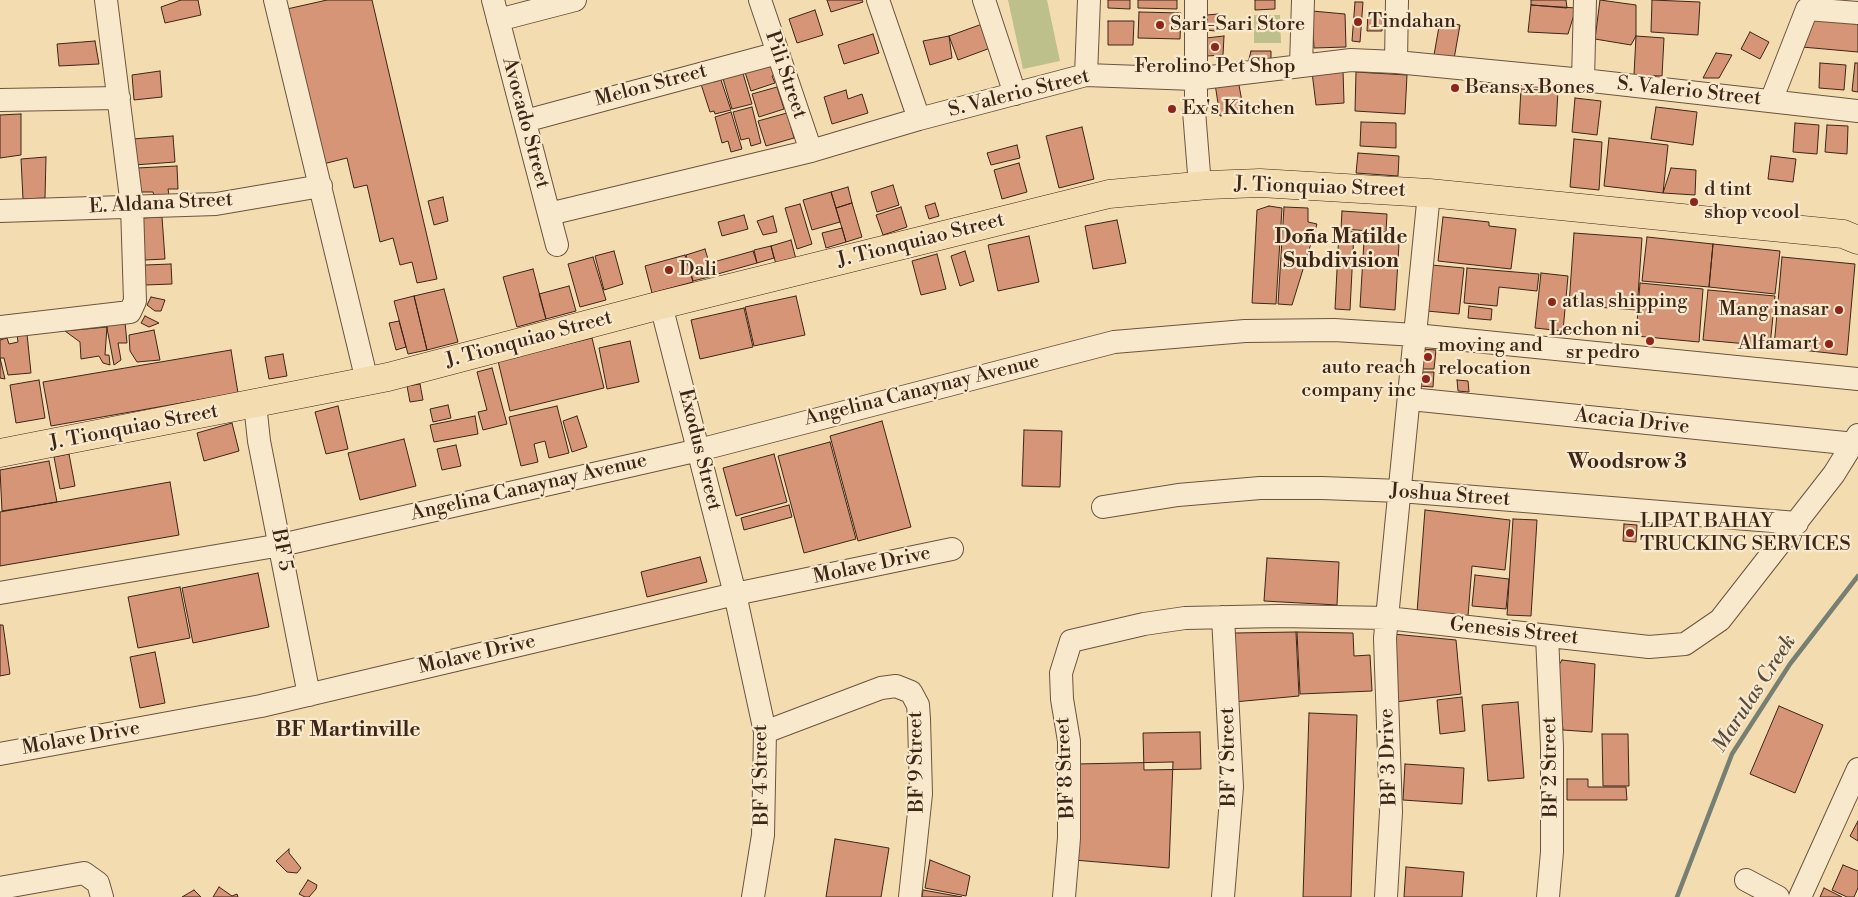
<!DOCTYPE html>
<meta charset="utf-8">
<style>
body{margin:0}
canvas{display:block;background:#f4dcb1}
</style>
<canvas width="1858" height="897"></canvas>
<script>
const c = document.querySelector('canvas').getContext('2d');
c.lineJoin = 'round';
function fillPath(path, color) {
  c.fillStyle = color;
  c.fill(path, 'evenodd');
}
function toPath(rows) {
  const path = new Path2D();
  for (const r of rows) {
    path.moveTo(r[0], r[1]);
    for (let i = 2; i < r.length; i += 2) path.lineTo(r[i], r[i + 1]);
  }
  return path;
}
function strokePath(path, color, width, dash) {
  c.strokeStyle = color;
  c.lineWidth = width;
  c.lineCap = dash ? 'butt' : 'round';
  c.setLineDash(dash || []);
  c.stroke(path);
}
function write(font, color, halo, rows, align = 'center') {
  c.font = font + ' "Libre Bodoni",serif';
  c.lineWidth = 4.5;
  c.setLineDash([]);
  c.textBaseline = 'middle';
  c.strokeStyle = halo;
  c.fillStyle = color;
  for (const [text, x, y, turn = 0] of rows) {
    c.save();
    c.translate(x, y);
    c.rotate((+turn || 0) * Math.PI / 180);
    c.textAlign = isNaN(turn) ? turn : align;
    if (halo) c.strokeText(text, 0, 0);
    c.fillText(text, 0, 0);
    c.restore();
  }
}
const green = toPath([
 [1008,0,1047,0,1060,61,1023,69],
 [1254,15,1280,15,1281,43,1254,43]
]);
const stream = toPath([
 [1677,897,1732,754,1790,664,1858,576]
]);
const building = toPath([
 [181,0,198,0,201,15,165,23,161,7,181,0],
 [327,0,372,0,437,279,417,283,412,262,400,265,393,238,380,242,367,185,354,188,347,158,323,164,287,9,327,0],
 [827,0,862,0,863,2,831,12,827,0],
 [1108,0,1130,0,1130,9,1108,8,1108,0],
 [1138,0,1177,0,1177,9,1138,8,1138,0],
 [1255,0,1275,0,1275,9,1255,10,1255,0],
 [1531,0,1566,0,1567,8,1531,5,1531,0],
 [1600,0,1636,5,1636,36,1631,45,1595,39,1600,0],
 [1652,0,1700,2,1698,35,1651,32,1652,0],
 [1355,2,1363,2,1360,42,1352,41,1355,2],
 [1531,5,1576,8,1568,34,1528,32,1531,5],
 [815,10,823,35,797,43,789,19,815,10],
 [1312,11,1345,14,1346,47,1314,48,1312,11],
 [1139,12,1181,13,1180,39,1138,38,1139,12],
 [1368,13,1383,14,1382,31,1367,31,1368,13],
 [1218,14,1216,31,1206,30,1207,15,1218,14],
 [1813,20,1858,24,1858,52,1802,47,1813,20],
 [1108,21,1134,21,1133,45,1108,45,1108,21],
 [1440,21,1460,25,1454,59,1434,55,1440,21],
 [985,23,993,47,958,60,949,36,985,23],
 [1750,32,1769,42,1760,59,1741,49,1750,32],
 [873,34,879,53,844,64,838,45,873,34],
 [949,36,952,58,930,65,923,41,949,36],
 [1224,36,1223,55,1207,56,1206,38,1224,36],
 [1636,36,1664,38,1662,76,1634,75,1636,36],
 [95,41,99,64,59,66,57,44,95,41],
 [1251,51,1271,51,1271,63,1248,63,1251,51],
 [1716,53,1732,55,1719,78,1703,78,1716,53],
 [771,57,776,74,772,76,775,83,751,91,743,66,771,57],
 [1820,63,1846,65,1844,90,1819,88,1820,63],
 [1855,63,1858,63,1858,92,1852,91,1855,63],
 [742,70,752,104,732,109,721,72,742,70],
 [1343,70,1344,103,1316,105,1312,72,1343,70],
 [160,71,162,97,134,100,132,75,160,71],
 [1356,72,1407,75,1405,114,1355,111,1356,72],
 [713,77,714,82,721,80,731,110,715,114,714,111,710,112,700,81,713,77],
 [1238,80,1244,112,1220,116,1215,84,1238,80],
 [777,87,784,109,759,117,752,94,777,87],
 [1521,89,1558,91,1556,126,1519,124,1521,89],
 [846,90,848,99,862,94,868,113,832,124,824,97,846,90],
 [1575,98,1601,101,1597,135,1572,132,1575,98],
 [752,107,761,143,751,146,749,138,741,140,733,112,752,107],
 [1656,107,1697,112,1693,145,1651,139,1656,107],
 [731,112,742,149,731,152,728,141,722,143,715,117,731,112],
 [787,113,794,138,766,146,758,121,787,113],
 [21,114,21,155,0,158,0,115,21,114],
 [1361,122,1396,123,1396,148,1360,146,1361,122],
 [1795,123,1819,125,1817,154,1793,152,1795,123],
 [1827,125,1848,126,1847,154,1825,152,1827,125],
 [1082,127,1094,179,1059,188,1046,136,1082,127],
 [173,136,175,162,134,165,132,139,173,136],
 [1609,138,1668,145,1663,193,1604,186,1609,138],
 [1574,139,1602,142,1599,190,1570,187,1574,139],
 [1017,145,1020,158,991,165,987,153,1017,145],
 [1358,153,1399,156,1398,176,1356,173,1358,153],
 [1771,156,1796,159,1793,182,1768,179,1771,156],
 [46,157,45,198,23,199,21,159,46,157],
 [1019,163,1027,192,1002,199,994,170,1019,163],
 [177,166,178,189,168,189,169,195,154,196,153,192,139,192,137,168,177,166],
 [1671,168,1696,170,1695,195,1663,193,1671,168],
 [893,185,899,205,877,212,871,192,893,185],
 [848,187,852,203,836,208,831,192,848,187],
 [831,192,840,222,812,230,803,200,831,192],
 [443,197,448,221,434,225,428,201,443,197],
 [852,203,862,237,846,242,836,208,852,203],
 [935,203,939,216,929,219,925,206,935,203],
 [800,204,812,244,797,249,785,208,800,204],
 [1269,206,1282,208,1276,304,1252,303,1257,210,1269,206],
 [901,207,907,227,883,235,876,215,901,207],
 [1284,207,1308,208,1308,222,1317,224,1292,305,1278,304,1284,207],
 [1342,211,1387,214,1386,232,1341,229,1342,211],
 [744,215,748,229,722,236,718,222,744,215],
 [773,216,777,232,763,235,757,221,773,216],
 [162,217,165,259,145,260,142,218,162,217],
 [1443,217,1489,222,1489,226,1516,229,1511,269,1438,261,1443,217],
 [1117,220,1126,263,1093,269,1085,226,1117,220],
 [842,228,846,242,826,248,822,233,842,228],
 [1339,231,1354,232,1350,310,1335,309,1339,231],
 [1574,233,1642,238,1637,310,1569,305,1574,233],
 [1029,236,1039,282,998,291,988,245,1029,236],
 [1647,237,1713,244,1709,287,1642,281,1647,237],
 [791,240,797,263,777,268,771,246,791,240],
 [1364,241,1399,244,1395,310,1360,307,1364,241],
 [1713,244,1780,251,1775,294,1709,287,1713,244],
 [771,246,774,258,757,263,754,250,771,246],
 [705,249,713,276,693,281,686,255,705,249],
 [614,251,623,284,604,290,595,256,614,251],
 [753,251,757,263,714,275,710,263,753,251],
 [965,251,974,281,960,286,951,256,965,251],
 [937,254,946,289,921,295,912,261,937,254],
 [685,255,693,282,652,293,645,266,685,255],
 [593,257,606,300,580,307,568,264,593,257],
 [1782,257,1855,264,1847,355,1774,347,1782,257],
 [171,264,172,284,145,285,145,265,171,264],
 [1431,265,1464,268,1459,314,1427,311,1431,265],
 [1467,268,1539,274,1537,291,1499,287,1497,306,1464,303,1467,268],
 [533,269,546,319,517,327,503,277,533,269],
 [1541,273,1568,276,1563,331,1535,328,1541,273],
 [1640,283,1703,289,1699,342,1636,336,1640,283],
 [569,286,576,311,546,319,539,294,569,286],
 [444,289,458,342,427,350,414,296,444,289],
 [1708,290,1775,296,1770,346,1703,340,1708,290],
 [414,296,427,350,408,354,394,301,414,296],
 [796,296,805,335,754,346,745,307,796,296],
 [151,297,165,300,161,311,155,311,147,305,151,297],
 [1469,306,1492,309,1491,320,1468,318,1469,306],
 [744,308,753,347,700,359,691,320,744,308],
 [145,316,159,323,149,327,141,323,145,316],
 [399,321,406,347,396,350,389,323,399,321],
 [125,322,127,343,118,343,121,360,114,365,106,323,125,322],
 [107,327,105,355,109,355,110,365,103,363,99,356,81,359,80,342,65,331,107,327],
 [154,330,160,360,137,362,130,351,129,335,154,330],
 [17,334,27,334,31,373,8,375,4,358,0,358,5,379,0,378,0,340,7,338,9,344,18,342,17,334],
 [592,338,604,388,510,411,498,361,592,338],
 [630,341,639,382,607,389,599,348,630,341],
 [1421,349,1436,350,1434,369,1420,369,1421,349],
 [231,350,238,393,51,426,43,382,231,350],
 [283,354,287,376,269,379,265,357,283,354],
 [492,368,507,424,483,430,478,412,487,410,477,372,492,368],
 [1420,372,1434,372,1433,387,1419,386,1420,372],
 [39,380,45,418,16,423,10,385,39,380],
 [1457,380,1468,381,1469,392,1458,391,1457,380],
 [420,384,423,400,410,402,407,386,420,384],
 [448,405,451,418,433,422,430,409,448,405],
 [338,406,348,449,326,454,315,412,338,406],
 [557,406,569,453,549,458,545,441,534,444,538,462,521,466,509,417,557,406],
 [475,416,478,434,434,442,430,425,475,416],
 [577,416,587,447,572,452,563,421,577,416],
 [882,421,911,527,858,541,830,436,882,421],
 [232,423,239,451,204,461,197,433,232,423],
 [1024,430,1062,431,1060,487,1022,486,1024,430],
 [404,439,416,486,360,500,348,453,404,439],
 [830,442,856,539,804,553,778,456,830,442],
 [456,445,461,466,442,470,437,449,456,445],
 [69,454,75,486,60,489,54,457,69,454],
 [774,454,787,502,736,516,723,468,774,454],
 [49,461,57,502,2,511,0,470,49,461],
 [170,482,179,535,0,566,0,512,170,482],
 [789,505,792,517,744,530,741,518,789,505],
 [1425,510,1510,520,1505,570,1472,566,1468,616,1417,612,1425,510],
 [1513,519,1537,520,1531,616,1507,615,1513,519],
 [1624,524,1637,525,1636,542,1623,541,1624,524],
 [700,557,707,582,647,597,641,572,700,557],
 [1267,558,1339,562,1337,605,1264,601,1267,558],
 [258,573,269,627,193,643,182,588,258,573],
 [1475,575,1509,579,1506,609,1472,606,1475,575],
 [180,587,190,638,138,648,128,597,180,587],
 [0,625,3,625,10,674,0,676,0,625],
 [1296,632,1299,696,1234,702,1235,633,1296,632],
 [1297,632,1353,633,1354,656,1370,655,1372,691,1300,694,1297,632],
 [1393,634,1456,640,1461,694,1395,702,1393,634],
 [155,652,165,703,140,708,130,657,155,652],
 [1562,660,1595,664,1592,732,1563,730,1556,670,1562,660],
 [1462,697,1465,731,1440,734,1437,700,1462,697],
 [1518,702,1524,778,1488,781,1482,705,1518,702],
 [1779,706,1823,725,1795,793,1750,774,1779,706],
 [1309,713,1357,715,1351,897,1303,897,1309,713],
 [1200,732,1201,769,1144,770,1143,733,1200,732],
 [1602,734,1628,734,1629,786,1603,786,1602,734],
 [1173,762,1169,868,1074,860,1076,764,1173,762],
 [1405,764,1464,768,1462,804,1403,800,1405,764],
 [1567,779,1588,779,1588,787,1626,787,1627,800,1567,800,1567,779],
 [1858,821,1858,841,1850,836,1858,821],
 [835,839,889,848,881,897,826,897,835,839],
 [289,849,289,853,301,868,297,873,287,872,276,861,289,849],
 [930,860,970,876,966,896,925,888,930,860],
 [1843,865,1858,871,1858,888,1854,897,1847,897,1832,890,1843,865],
 [1406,867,1464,872,1462,897,1404,897,1406,867],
 [308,880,317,885,316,889,309,897,305,897,299,894,308,880],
 [219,887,232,896,237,894,238,897,213,897,219,887],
 [1824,888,1842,897,1820,897,1824,888],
 [194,890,201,897,182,897,194,890],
 [923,890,962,897,922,897,923,890]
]);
const minor = toPath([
 [275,0,367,381],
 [493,0,557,245],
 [760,0,811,151],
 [878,0,919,119],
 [984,0,1015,94],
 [1196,0,1196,105,1194,111,1200,186],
 [1807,9,1858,13],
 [498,20,575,0],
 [1396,62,1397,0],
 [1301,66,1303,0],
 [1086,75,1089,0],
 [1583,80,1585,0],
 [0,100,119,98],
 [1771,101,1807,9],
 [525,121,778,53],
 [0,211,216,204,321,186],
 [549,214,811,151,919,119,1086,75,1194,79,1351,60,1396,62,1583,80,1858,111],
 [661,305,735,594,765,732,763,835,753,897],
 [0,327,130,312,135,301,132,206,106,0],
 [1410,399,1855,444],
 [255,404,259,441,309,695],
 [1103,507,1178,495,1260,488,1322,488,1400,491,1797,523],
 [0,593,281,545,699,450,1114,342,1245,331,1334,330,1415,335,1858,379],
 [1547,636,1552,747,1552,852,1548,897],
 [765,732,881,688,896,686,911,692,918,705,919,719,921,794,910,897],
 [0,754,261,706,735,594,952,549],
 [1746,880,1778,897],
 [0,888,84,873,98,883,102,897],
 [1064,897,1069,838,1069,741,1062,699,1061,673,1071,641,1144,624,1185,618,1279,616,1387,618,1649,647,1685,644,1720,620,1834,474,1858,435],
 [1223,897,1232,787,1223,617],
 [1386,897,1391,812,1385,638,1429,193],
 [1800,897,1858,769]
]);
const major = toPath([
 [0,453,388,377,661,305,1109,194,1208,185,1260,183,1429,193,1843,234,1858,240]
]);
const markers = [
 [1358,22,5,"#8f2418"],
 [1160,25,5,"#8f2418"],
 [1215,47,5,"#8f2418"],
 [1455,88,5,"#8f2418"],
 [1172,109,5,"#8f2418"],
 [1694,202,5,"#8f2418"],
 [669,270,5,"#8f2418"],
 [1552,302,5,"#8f2418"],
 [1839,310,5,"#8f2418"],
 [1650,341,5,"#8f2418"],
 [1829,344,5,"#8f2418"],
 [1428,357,5,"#8f2418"],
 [1426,379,5,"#8f2418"],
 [1630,533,5,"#8f2418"]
];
const poiNames = [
 ["Tindahan",1368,22],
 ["Sari-Sari Store",1170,25],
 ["Ferolino Pet Shop",1215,67,"center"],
 ["Beans x Bones",1465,88],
 ["Ex's Kitchen",1182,109],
 ["d tint",1704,190],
 ["shop vcool",1704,213],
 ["Dali",679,270],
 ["atlas shipping",1562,302],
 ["Mang inasar",1829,310,"right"],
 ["Lechon ni",1640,330,"right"],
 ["sr pedro",1640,353,"right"],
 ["Alfamart",1819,344,"right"],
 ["moving and",1438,346],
 ["relocation",1438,369],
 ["auto reach",1416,368,"right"],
 ["company inc",1416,391,"right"],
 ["LIPAT BAHAY",1640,522],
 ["TRUCKING SERVICES",1640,545]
];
const streetNames = [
 ["Pili Street",785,75,71],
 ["Melon Street",651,86,-15],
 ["S. Valerio Street",1689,92,6],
 ["S. Valerio Street",1019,94,-14],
 ["Avocado Street",525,123,75],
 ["J. Tionquiao Street",1320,188,2],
 ["E. Aldana Street",161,204,-3],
 ["J. Tionquiao Street",921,241,-14],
 ["J. Tionquiao Street",529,340,-15],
 ["Angelina Canaynay Avenue",922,391,-14],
 ["Acacia Drive",1632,422,6],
 ["J. Tionquiao Street",134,428,-11],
 ["Exodus Street",699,450,76],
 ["Angelina Canaynay Avenue",529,488,-13],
 ["Joshua Street",1450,496,4],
 ["BF 5",281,550,79],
 ["Molave Drive",872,566,-12],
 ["Genesis Street",1514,632,6],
 ["Molave Drive",477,655,-13],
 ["Molave Drive",81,739,-10],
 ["BF 7 Street",1229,757,-91],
 ["BF 3 Drive",1389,757,-92],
 ["BF 9 Street",917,762,-91],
 ["BF 2 Street",1551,767,-91],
 ["BF 8 Street",1066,768,-93],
 ["BF 4 Street",762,775,-91]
];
const neighbourhoodNames = [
 ["Doña Matilde",1341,238],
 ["Subdivision",1341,262],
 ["Woodsrow 3",1627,463],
 ["BF Martinville",348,731]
];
const waterNames = [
 ["Marulas Creek",1755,694,-57]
];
fillPath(green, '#bdc08a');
strokePath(stream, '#767f73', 4.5);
fillPath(building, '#d59576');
strokePath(building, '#3d2618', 1);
strokePath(minor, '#6b543e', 24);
strokePath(major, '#3d2618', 29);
strokePath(minor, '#f8e8cc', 22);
strokePath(major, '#f4dcb1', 28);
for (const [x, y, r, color] of markers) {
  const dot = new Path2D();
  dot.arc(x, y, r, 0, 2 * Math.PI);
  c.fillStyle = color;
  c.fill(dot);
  strokePath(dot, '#f8e8cc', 2);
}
write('20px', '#3d2618', '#f8e8cc', poiNames, 'left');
write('20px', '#3d2618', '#f8e8cc', streetNames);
write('bold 21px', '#3d2618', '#f8e8cc', neighbourhoodNames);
write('italic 21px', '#554b3e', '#f8e8cc', waterNames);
</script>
